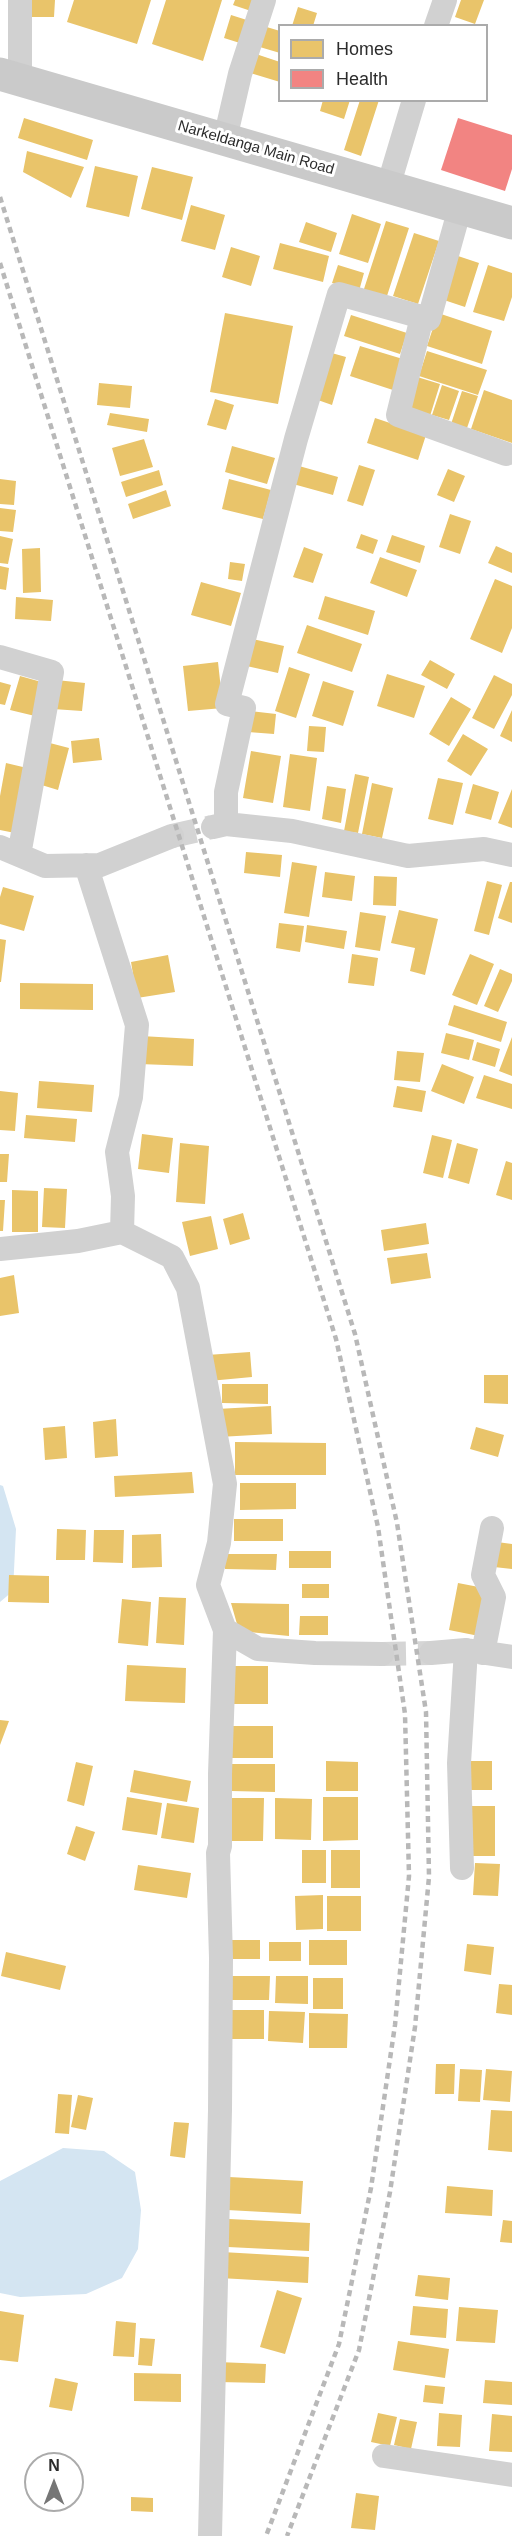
<!DOCTYPE html>
<style>
body{margin:0}
#map{position:relative;width:512px;height:2536px;overflow:hidden;background:#fff;font-family:Helvetica,sans-serif}
canvas{display:block}
.legend{position:absolute;left:278px;top:24px;width:210px;height:78px;box-sizing:border-box;background:#fff;border:2px solid #ababab;margin:0;padding:8px 10px;list-style:none;font-size:18px;color:#2c2c2c}
.legend li{display:flex;align-items:center;gap:12px;height:30px}
.legend b{width:30px;border:2px solid #ababab}
.north{position:absolute;left:24px;top:2452px;width:60px;height:60px;box-sizing:border-box;background:#fff;border:2px solid #ababab;border-radius:50%;rotate:0deg;font-size:16px;font-weight:700;line-height:24px;text-align:center;color:#2c2c2c}
.north::after{content:'';display:block;margin:auto;width:21px;height:27px;background:#767676;clip-path:polygon(50% 0,100% 100%,50% 72%,0 100%)}
</style>
<div id="map">
<canvas width="512" height="2536"></canvas>
<ul class="legend">
<li><b style="height:16px;background:#e9c46a"></b>Homes</li>
<li><b style="height:16px;background:#f28482"></b>Health</li>
</ul>
<div class="north">N</div>
</div>
<script>
const c = document.querySelector('canvas').getContext('2d');
c.lineJoin = 'round';
function fillPath(path, color) {
  c.fillStyle = color;
  c.fill(path, 'evenodd');
}
function toPath(rows) {
  const path = new Path2D();
  for (const r of rows) {
    path.moveTo(r[0], r[1]);
    for (let i = 2; i < r.length; i += 2) path.lineTo(r[i], r[i + 1]);
  }
  return path;
}
function strokePath(path, color, width, dash) {
  c.strokeStyle = color;
  c.lineWidth = width;
  c.lineCap = dash ? 'butt' : 'round';
  c.setLineDash(dash || []);
  c.stroke(path);
}
function write(font, color, halo, rows, align = 'center') {
  c.font = font + ' Helvetica,sans-serif';
  c.lineWidth = 6;
  c.setLineDash([]);
  c.textBaseline = 'middle';
  c.strokeStyle = halo;
  c.fillStyle = color;
  for (const [text, x, y, turn = 0] of rows) {
    c.save();
    c.translate(x, y);
    c.rotate((+turn || 0) * Math.PI / 180);
    c.textAlign = isNaN(turn) ? turn : align;
    if (halo) c.strokeText(text, 0, 0);
    c.fillText(text, 0, 0);
    c.restore();
  }
}
const water = toPath([
 [0,1485,3,1486,16,1529,13,1591,0,1602],
 [63,2148,104,2151,135,2172,141,2210,138,2249,122,2278,86,2294,20,2297,0,2293,0,2181]
]);
const homes = toPath([
 [32,0,55,0,54,17,31,17],
 [74,0,151,0,137,44,67,22],
 [166,0,222,0,203,61,152,44],
 [235,0,254,0,251,11,233,5],
 [461,0,484,0,475,24,455,17],
 [298,7,317,13,313,26,292,26],
 [231,15,250,21,243,44,224,38],
 [260,25,280,31,280,53,253,45],
 [253,53,280,62,280,82,247,72],
 [323,100,350,100,344,119,320,111],
 [360,100,379,100,361,156,344,150],
 [24,118,93,140,87,160,18,138],
 [27,151,84,167,71,198,23,172],
 [95,166,138,176,129,217,86,207],
 [152,167,193,177,182,220,141,209],
 [191,205,225,215,215,250,181,241],
 [352,214,381,224,368,263,339,254],
 [386,221,409,228,386,299,363,292],
 [306,222,337,233,331,252,299,242],
 [414,233,439,241,418,304,393,296],
 [280,243,329,256,323,282,273,269],
 [231,247,260,256,251,286,222,277],
 [455,255,479,263,465,307,441,299],
 [338,265,364,273,359,291,332,283],
 [488,265,512,273,512,297,504,321,473,312],
 [225,313,293,326,278,404,210,392],
 [438,313,492,331,482,364,427,346],
 [351,315,407,333,400,354,344,336],
 [360,346,406,360,396,391,350,376],
 [427,351,487,370,478,395,419,376],
 [328,352,346,357,332,405,315,399],
 [414,376,440,384,430,416,404,407],
 [99,383,132,386,130,408,97,405],
 [442,385,459,391,449,420,432,415],
 [484,390,512,400,512,443,471,429],
 [462,391,478,396,467,428,451,424],
 [215,399,234,405,226,430,207,425],
 [110,413,149,419,147,432,107,425],
 [375,418,426,435,418,460,367,443],
 [144,439,153,467,120,476,112,448],
 [232,446,275,458,267,484,225,472],
 [359,465,375,470,363,506,347,501],
 [299,466,338,477,333,495,293,484],
 [448,469,465,476,454,502,437,495],
 [159,470,163,485,126,497,121,482],
 [0,479,16,481,14,505,0,504],
 [229,479,271,490,263,519,222,509],
 [166,490,171,506,133,519,128,504],
 [0,508,16,510,13,532,0,531],
 [450,514,471,521,460,554,439,547],
 [361,534,378,540,373,554,356,548],
 [392,535,425,546,420,563,386,552],
 [0,536,13,539,8,564,0,563],
 [496,546,512,553,512,573,488,563],
 [304,547,323,554,313,583,293,577],
 [40,548,41,592,23,593,22,549],
 [380,557,417,570,407,597,370,583],
 [230,562,245,564,242,581,228,579],
 [0,566,9,568,6,590,0,589],
 [495,579,512,586,512,628,502,653,470,639],
 [201,582,241,593,231,626,191,615],
 [325,596,375,611,368,635,318,619],
 [16,597,53,600,51,621,15,619],
 [307,625,362,644,352,672,297,653],
 [248,638,284,646,278,673,242,665],
 [430,660,455,674,447,689,421,675],
 [218,662,223,708,188,711,183,666],
 [289,667,310,674,296,718,275,711],
 [387,674,425,686,414,718,377,706],
 [494,675,512,684,512,695,494,729,472,718],
 [20,676,45,683,35,716,10,710],
 [56,680,85,683,82,711,53,709],
 [323,681,354,691,343,726,312,716],
 [0,682,11,685,5,705,0,704],
 [451,697,471,709,449,746,429,734],
 [512,710,512,742,500,736],
 [250,711,276,714,274,734,248,732],
 [309,726,326,727,324,752,307,751],
 [463,734,488,749,471,776,447,761],
 [99,738,102,760,73,763,71,741],
 [46,742,69,748,58,790,35,783],
 [251,751,281,756,273,803,243,798],
 [290,754,317,758,310,811,283,807],
 [6,763,27,768,15,833,0,830,0,796],
 [355,774,369,777,358,833,344,831],
 [438,778,463,783,453,825,428,819],
 [372,783,393,788,382,838,362,834],
 [473,784,499,792,491,820,465,813],
 [327,786,346,789,341,823,322,819],
 [512,789,512,828,498,823],
 [246,852,282,855,280,877,244,873],
 [292,862,317,866,309,917,284,913],
 [325,872,355,876,352,901,322,897],
 [374,876,397,877,396,906,373,905],
 [487,881,502,885,489,935,474,931],
 [510,882,512,882,512,923,498,918],
 [3,887,34,896,24,931,0,924,0,897],
 [399,910,438,919,425,975,410,971,415,948,391,943],
 [360,912,386,916,380,951,355,947],
 [279,923,304,926,300,952,276,948],
 [307,925,347,931,344,949,305,942],
 [0,939,6,940,1,982,0,982],
 [352,954,378,958,374,986,348,983],
 [470,954,494,964,477,1005,452,995],
 [168,955,175,992,137,998,131,962],
 [500,969,512,974,512,981,498,1012,484,1006],
 [20,983,93,984,93,1010,20,1009],
 [454,1005,507,1022,501,1042,448,1025],
 [446,1033,474,1040,469,1060,441,1053],
 [141,1036,194,1039,193,1066,139,1064],
 [512,1037,512,1076,499,1071],
 [477,1042,500,1049,495,1067,472,1060],
 [397,1051,424,1053,420,1082,394,1080],
 [442,1064,474,1077,464,1104,431,1091],
 [484,1075,512,1084,512,1109,476,1098],
 [39,1081,94,1085,92,1112,37,1108],
 [397,1086,426,1091,422,1112,393,1107],
 [0,1091,18,1093,15,1131,0,1130],
 [26,1115,77,1119,75,1142,24,1138],
 [142,1134,173,1138,169,1173,138,1169],
 [432,1135,452,1140,443,1178,423,1173],
 [180,1143,209,1146,205,1204,176,1202],
 [457,1143,478,1149,469,1184,448,1178],
 [0,1154,9,1154,7,1182,0,1182],
 [506,1161,512,1163,512,1200,496,1195],
 [44,1188,67,1189,65,1228,42,1227],
 [12,1190,38,1191,38,1232,12,1232],
 [0,1200,5,1200,3,1231,0,1231],
 [243,1213,250,1239,230,1245,223,1219],
 [211,1216,218,1249,190,1256,182,1222],
 [426,1223,429,1244,384,1251,381,1230],
 [427,1253,431,1278,391,1284,387,1258],
 [14,1275,19,1313,0,1316,0,1278],
 [250,1352,252,1377,209,1381,207,1355],
 [484,1375,508,1375,508,1404,484,1403],
 [222,1384,268,1384,268,1404,222,1403],
 [271,1406,272,1434,219,1437,217,1409],
 [116,1419,118,1456,95,1458,93,1422],
 [65,1426,67,1458,45,1460,43,1428],
 [476,1427,504,1435,498,1457,470,1449],
 [235,1442,326,1443,326,1475,235,1475],
 [192,1472,194,1493,115,1497,114,1476],
 [240,1483,296,1483,296,1509,240,1510],
 [234,1519,283,1519,283,1541,234,1541],
 [57,1529,86,1530,85,1560,56,1560],
 [94,1530,124,1530,123,1563,93,1562],
 [161,1534,162,1567,132,1568,132,1535],
 [497,1542,512,1544,512,1569,494,1567],
 [289,1551,331,1551,331,1568,289,1568],
 [225,1554,277,1554,276,1570,225,1569],
 [9,1575,49,1576,49,1603,8,1602],
 [458,1583,489,1589,479,1636,449,1630],
 [302,1584,329,1584,329,1598,302,1598],
 [159,1597,186,1598,184,1645,156,1643],
 [122,1599,151,1602,148,1646,118,1643],
 [231,1603,289,1604,289,1636,239,1631],
 [300,1616,328,1616,328,1635,299,1635],
 [127,1665,186,1668,185,1703,125,1701],
 [230,1666,268,1666,268,1704,230,1704],
 [0,1720,9,1721,0,1745],
 [230,1726,273,1726,273,1758,230,1758],
 [326,1761,358,1762,358,1791,326,1791],
 [470,1761,492,1761,492,1790,471,1790],
 [76,1762,93,1766,84,1806,67,1801],
 [231,1764,275,1764,275,1792,231,1791],
 [134,1770,191,1781,187,1802,130,1792],
 [127,1797,162,1803,157,1835,122,1830],
 [323,1797,358,1797,358,1840,323,1841],
 [231,1798,264,1798,263,1841,231,1841],
 [275,1798,312,1799,311,1840,275,1839],
 [167,1803,199,1808,194,1843,161,1838],
 [472,1806,495,1806,495,1856,471,1856],
 [76,1826,95,1832,85,1861,67,1854],
 [302,1850,326,1850,326,1883,302,1883],
 [331,1850,360,1850,360,1888,331,1888],
 [475,1863,500,1864,498,1896,473,1895],
 [138,1865,191,1873,187,1898,134,1890],
 [323,1895,323,1929,296,1930,295,1896],
 [327,1896,361,1896,361,1931,327,1931],
 [228,1940,260,1940,260,1959,228,1959],
 [309,1940,347,1940,347,1965,309,1965],
 [269,1942,301,1942,301,1961,269,1961],
 [467,1944,494,1947,491,1975,464,1971],
 [6,1952,66,1966,60,1990,1,1976],
 [227,1976,270,1976,269,2000,227,2000],
 [276,1976,308,1976,308,2004,275,2003],
 [313,1978,343,1978,343,2009,313,2009],
 [499,1984,512,1985,512,2015,496,2013],
 [230,2010,264,2010,264,2039,230,2039],
 [269,2011,305,2012,303,2043,268,2041],
 [309,2013,348,2014,347,2048,309,2048],
 [436,2064,455,2064,454,2094,435,2094],
 [460,2069,482,2070,480,2102,458,2101],
 [486,2069,512,2071,510,2102,483,2100],
 [58,2094,72,2095,69,2134,55,2133],
 [78,2095,93,2098,86,2130,71,2127],
 [491,2110,512,2111,512,2152,488,2150],
 [174,2122,189,2123,185,2158,170,2156],
 [229,2177,303,2181,301,2214,227,2210],
 [447,2186,493,2190,492,2216,445,2213],
 [229,2219,310,2223,309,2251,228,2247],
 [503,2220,512,2221,512,2243,500,2242],
 [222,2252,309,2257,308,2283,220,2278],
 [418,2275,450,2278,448,2300,415,2296],
 [277,2290,302,2298,285,2354,260,2347],
 [413,2306,448,2309,446,2338,410,2335],
 [459,2307,498,2310,495,2343,456,2341],
 [0,2311,24,2315,18,2362,0,2360],
 [116,2321,136,2323,134,2357,113,2356],
 [140,2338,155,2339,152,2366,138,2365],
 [398,2341,449,2349,445,2378,393,2370],
 [218,2362,266,2364,265,2383,218,2382],
 [134,2373,181,2374,181,2402,134,2401],
 [55,2378,78,2383,72,2411,49,2407],
 [485,2380,512,2382,512,2405,483,2403],
 [425,2385,445,2387,443,2404,423,2402],
 [378,2413,397,2417,390,2446,371,2442],
 [439,2413,462,2415,460,2447,437,2446],
 [492,2414,512,2416,512,2452,489,2451],
 [400,2419,417,2422,411,2449,394,2445],
 [356,2493,379,2496,375,2530,351,2528],
 [131,2497,153,2498,153,2512,131,2511]
]);
const health = toPath([
 [458,118,512,135,512,169,505,191,441,170]
]);
const minorTunnel = toPath([
 [172,836,212,827],
 [382,1654,431,1653]
]);
const minor = toPath([
 [436,26,445,0],
 [20,80,20,0],
 [225,139,240,74,264,0],
 [388,187,414,100],
 [422,317,398,415,506,454],
 [0,657,52,672,19,855],
 [226,824,226,792,244,708,227,704,296,439,339,294,429,319,460,208],
 [213,827,226,824,292,831,408,856,484,849,512,855],
 [0,847,45,866,100,865,172,836],
 [86,865,137,1025,131,1097,117,1152,123,1196,122,1232,172,1257,188,1288,225,1484,219,1543,208,1585,225,1630,220,1774,220,1846,218,1853,221,1958,220,2110,210,2536],
 [0,1249,78,1241,122,1232],
 [225,1630,258,1649,315,1653,382,1654],
 [431,1653,466,1650,512,1657],
 [483,1653,494,1597,483,1575,492,1528],
 [462,1868,459,1763,466,1650],
 [384,2456,512,2475]
]);
const secondary = toPath([
 [0,74,512,223]
]);
const rail = toPath([
 [0,197,355,1334,397,1523,426,1712,429,1877,415,2027,390,2192,359,2350,287,2536],
 [0,263,336,1339,378,1527,405,1714,409,1876,395,2025,371,2188,339,2344,266,2536]
]);
const streetNames = [
 ["Narkeldanga Main Road",256,148,16]
];
fillPath(water, '#d4e5f2');
fillPath(homes, '#e9c46a');
fillPath(health, '#f28482');
strokePath(minorTunnel, '#d5d5d5', 24, [24, 12]);
strokePath(minor, '#d1d1d1', 24);
strokePath(secondary, '#cacaca', 33);
strokePath(rail, '#b8b8b8', 4.5, [6, 4.5]);
write('15px', '#2c2c2c', '#fff', streetNames);
</script>
